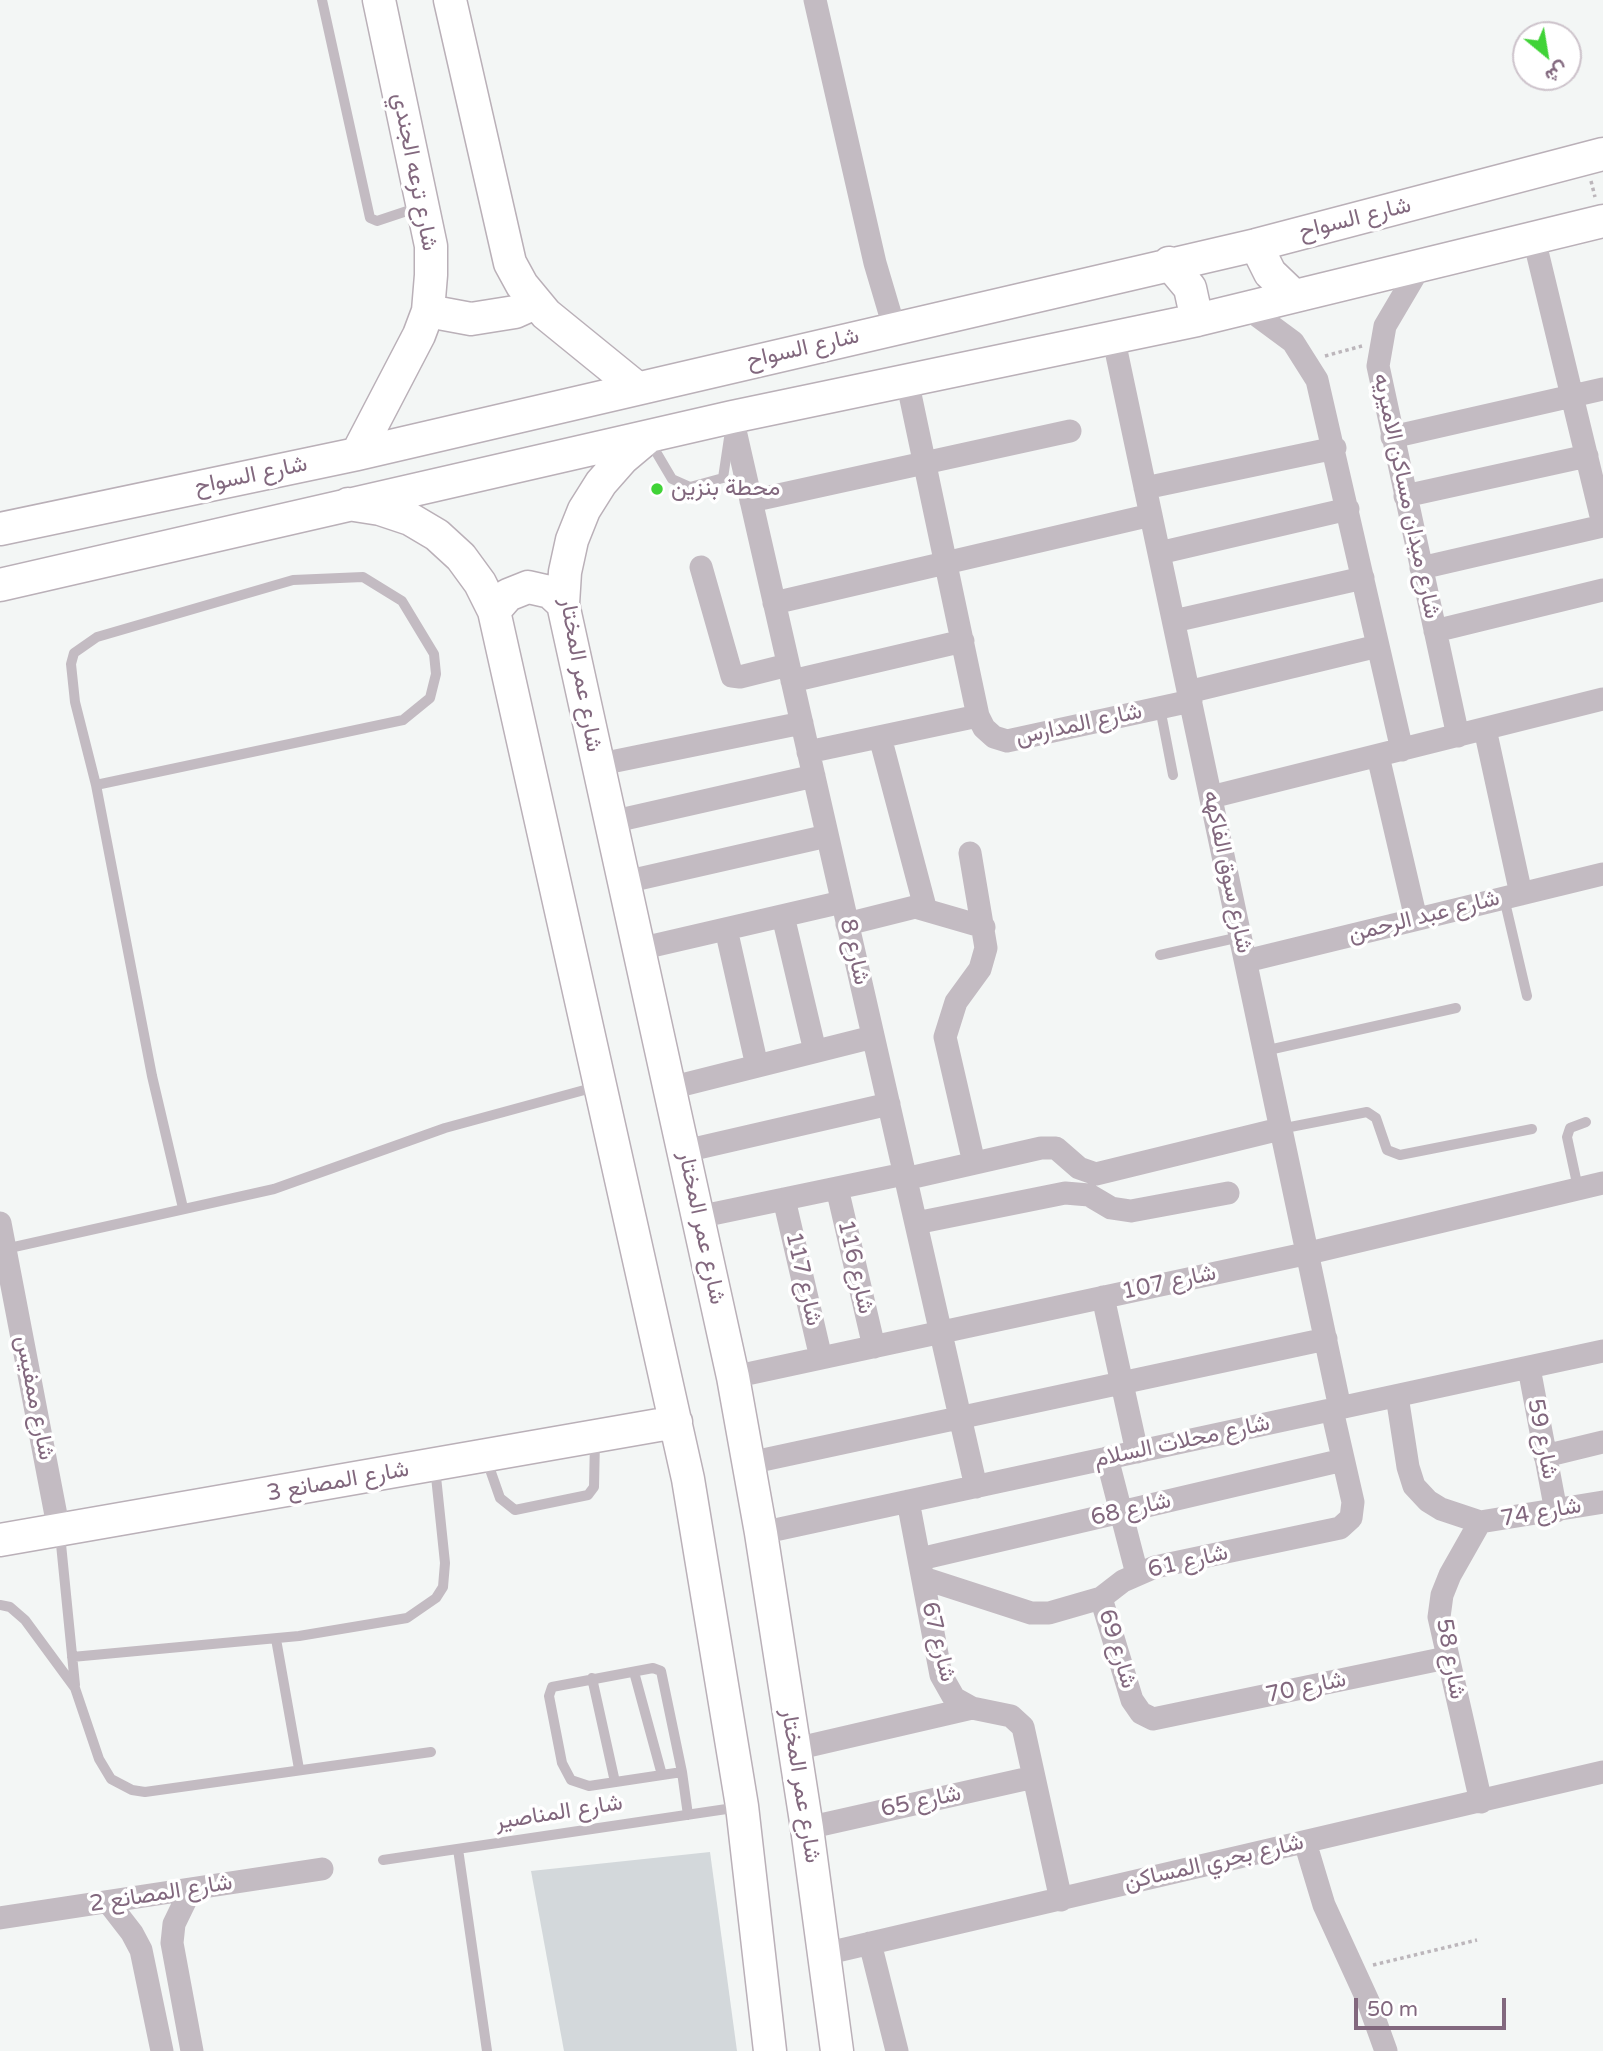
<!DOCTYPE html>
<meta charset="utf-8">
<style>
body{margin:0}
#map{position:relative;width:1603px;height:2051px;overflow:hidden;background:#f3f6f5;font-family:"Varela Round",Vazirmatn,sans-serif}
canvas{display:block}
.north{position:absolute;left:1512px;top:21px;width:70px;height:70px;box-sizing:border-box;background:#fff;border:2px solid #cdc3cb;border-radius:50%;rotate:150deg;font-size:19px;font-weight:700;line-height:28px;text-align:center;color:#82687e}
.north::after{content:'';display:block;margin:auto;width:24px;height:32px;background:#40d337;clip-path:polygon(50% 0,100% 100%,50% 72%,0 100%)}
.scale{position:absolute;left:1354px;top:1998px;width:152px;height:32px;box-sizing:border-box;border:4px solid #82687e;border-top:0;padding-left:9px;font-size:21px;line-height:24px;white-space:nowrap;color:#82687e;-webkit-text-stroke:5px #fff;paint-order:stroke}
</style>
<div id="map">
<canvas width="1603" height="2051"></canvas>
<div class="north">ش</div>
<div class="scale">50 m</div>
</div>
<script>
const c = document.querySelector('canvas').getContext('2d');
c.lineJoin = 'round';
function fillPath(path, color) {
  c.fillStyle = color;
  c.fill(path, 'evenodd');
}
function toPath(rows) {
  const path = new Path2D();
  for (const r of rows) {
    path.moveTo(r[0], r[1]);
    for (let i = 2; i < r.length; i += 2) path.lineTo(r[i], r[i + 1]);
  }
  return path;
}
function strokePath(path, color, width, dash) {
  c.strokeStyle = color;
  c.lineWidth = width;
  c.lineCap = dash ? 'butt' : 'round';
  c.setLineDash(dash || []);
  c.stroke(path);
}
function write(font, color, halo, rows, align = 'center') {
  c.font = font + ' "Varela Round",Vazirmatn,sans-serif';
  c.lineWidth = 7;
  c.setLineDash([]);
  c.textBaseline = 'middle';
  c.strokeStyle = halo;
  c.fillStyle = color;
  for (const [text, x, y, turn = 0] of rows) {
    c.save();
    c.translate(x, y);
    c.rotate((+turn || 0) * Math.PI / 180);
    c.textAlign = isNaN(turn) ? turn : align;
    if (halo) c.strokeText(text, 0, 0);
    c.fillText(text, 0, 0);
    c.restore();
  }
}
const green = toPath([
 [710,1852,737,2051,564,2051,531,1871]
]);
const path = toPath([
 [1591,181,1595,197],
 [1325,356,1362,346],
 [1373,1965,1477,1940]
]);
const lane = toPath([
 [322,0,370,218,377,221,419,207],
 [649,440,672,479,690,487,723,478,729,438],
 [1160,708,1173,775],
 [96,785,403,720,430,698,436,674,434,654,402,601,363,577,293,580,97,637,74,653,71,664,75,702,96,785,152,1076,183,1208],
 [1504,898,1527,996],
 [1160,955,1240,937],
 [1264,1051,1456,1008],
 [1280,1129,1367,1112,1376,1118,1387,1150,1400,1155,1532,1129],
 [1578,1188,1567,1137,1570,1128,1586,1122],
 [5,1249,274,1189,445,1128,599,1086],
 [486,1458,500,1498,515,1510,588,1495,594,1487,595,1440],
 [60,1534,75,1685],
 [0,1605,10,1607,25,1620,75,1688,99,1759,111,1779,132,1790,145,1792,431,1752],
 [276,1639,299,1769],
 [72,1657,299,1636,407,1618,436,1598,443,1587,445,1563,435,1467],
 [634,1672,662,1775],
 [592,1678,615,1782],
 [682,1772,589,1786,571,1780,562,1763,549,1696,552,1687,653,1668,661,1671,682,1772,688,1815],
 [458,1849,487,2051],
 [383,1860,740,1807]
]);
const street = toPath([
 [815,0,875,263,894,327],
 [1534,239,1603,524],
 [1421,265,1385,326,1378,366,1458,736],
 [1247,308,1293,342,1317,380,1402,750],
 [1113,336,1340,1408],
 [907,380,978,716,984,728,994,737,1007,741,1191,701],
 [732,417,976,1487],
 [1392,437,1603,389],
 [1145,488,1335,448],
 [1405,496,1587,456],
 [751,501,1070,431],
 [1159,553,1348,509],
 [701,567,732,676,740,677,788,665],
 [1421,568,1603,526],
 [774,603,1151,515],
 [1174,621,1363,578],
 [1435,631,1603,590],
 [792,681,963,641],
 [1188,692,1378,646],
 [1485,729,1521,894],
 [880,737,925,907],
 [808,752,978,716],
 [1378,756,1416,919],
 [596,765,802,723],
 [1211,797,1603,699],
 [611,822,814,776],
 [970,853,986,948,980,969,956,1002,945,1037,974,1163],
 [625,882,827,836],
 [783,916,815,1051],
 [847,924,915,907,984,927],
 [726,929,757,1066],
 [639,949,842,902],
 [1246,961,1603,874],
 [670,1088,873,1037],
 [685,1151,889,1104],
 [905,1179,1041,1148,1056,1148,1079,1168,1096,1174,1280,1129],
 [837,1188,874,1347],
 [784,1199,821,1358],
 [698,1217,904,1174],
 [0,1223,59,1531],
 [916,1223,1065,1193,1089,1195,1111,1208,1131,1211,1228,1193],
 [1103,1297,1137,1452],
 [1529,1368,1556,1511],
 [733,1377,1309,1253,1603,1183],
 [1397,1396,1408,1467,1414,1486,1428,1501,1441,1509,1480,1522,1603,1502],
 [1545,1456,1603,1442],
 [1107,1458,1137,1574],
 [749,1463,1326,1339],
 [908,1501,941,1675,954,1698,972,1708,1011,1716,1023,1727,1061,1900],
 [1480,1522,1450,1575,1442,1595,1439,1617,1481,1802],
 [761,1533,1603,1351],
 [920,1559,1343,1460],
 [923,1578,1031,1613,1049,1613,1101,1598,1123,1581,1155,1567,1340,1528,1351,1518,1353,1502,1332,1410],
 [1101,1598,1132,1700,1141,1713,1153,1719,1446,1658],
 [795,1749,972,1708],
 [807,1828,1034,1777],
 [1305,1842,1324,1905,1368,2001,1386,2051],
 [191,1889,174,1924,172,1943,192,2051],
 [108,1902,132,1933,141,1950,162,2051],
 [0,1918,322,1869],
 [870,1943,897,2051],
 [824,1954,1603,1772]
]);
const secondary = toPath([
 [450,0,510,263,522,285,546,314,637,388],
 [1256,245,1270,273,1293,295],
 [1169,263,1190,288,1197,320],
 [428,311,471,319,515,312,535,303],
 [648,437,623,458,601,483,584,510,572,540,565,572,563,604,733,1377,761,1533,807,1828,837,2051],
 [357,454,419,335,428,311,431,275,431,246,379,0],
 [348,504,380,509,410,519,437,535,461,557,480,583,494,611,688,1479,742,1806,770,2051],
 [0,529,357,454,1256,245,1603,154],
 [0,585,732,417,1197,320,1603,221],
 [494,611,508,595,528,587,550,592,563,604],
 [0,1540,676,1422]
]);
const markers = [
 [657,489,7,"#40d337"]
];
const streetNames = [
 ["شارع ترعه الجندي",414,172,79],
 ["شارع السواح",1355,219,-14],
 ["شارع السواح",803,349,-13],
 ["شارع السواح",251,476,-12],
 ["شارع ميدان مساكن الاميريه",1406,496,78],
 ["شارع عمر المختار",580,675,80],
 ["شارع المدارس",1079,725,-12],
 ["شارع سوق الفاكهه",1227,872,78],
 ["شارع عبد الرحمن",1424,917,-14],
 ["شارع 8",854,952,77],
 ["شارع عمر المختار",701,1228,78],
 ["شارع 116",855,1267,77],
 ["شارع 117",803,1279,77],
 ["شارع 107",1169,1283,-12],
 ["شارع ممفيس",34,1398,79],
 ["شارع 59",1542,1439,79],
 ["شارع محلات السلام",1182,1442,-12],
 ["شارع المصانع 3",338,1482,-10],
 ["شارع 68",1131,1510,-13],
 ["شارع 74",1541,1513,-10],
 ["شارع 61",1188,1562,-13],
 ["شارع 67",938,1642,76],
 ["شارع 69",1117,1649,73],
 ["شارع 58",1450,1659,80],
 ["شارع 70",1306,1688,-12],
 ["شارع عمر المختار",800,1786,81],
 ["شارع 65",921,1802,-12],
 ["شارع المناصير",559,1813,-9],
 ["شارع بحري المساكن",1214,1863,-13],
 ["شارع المصانع 2",161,1894,-9]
];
const poiNames = [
 ["محطة بنزين",671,489]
];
fillPath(green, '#d3d8db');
strokePath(secondary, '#bab0b8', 35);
strokePath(path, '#bcb6bb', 3.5, [3.5, 3.5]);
strokePath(lane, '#c3bbc2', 10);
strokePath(street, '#c3bbc2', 23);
strokePath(secondary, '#fff', 32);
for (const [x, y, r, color] of markers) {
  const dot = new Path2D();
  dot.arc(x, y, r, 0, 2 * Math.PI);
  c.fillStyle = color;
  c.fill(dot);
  strokePath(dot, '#fff', 2.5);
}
write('23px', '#82687e', '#fff', streetNames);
write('23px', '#82687e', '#fff', poiNames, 'left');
</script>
